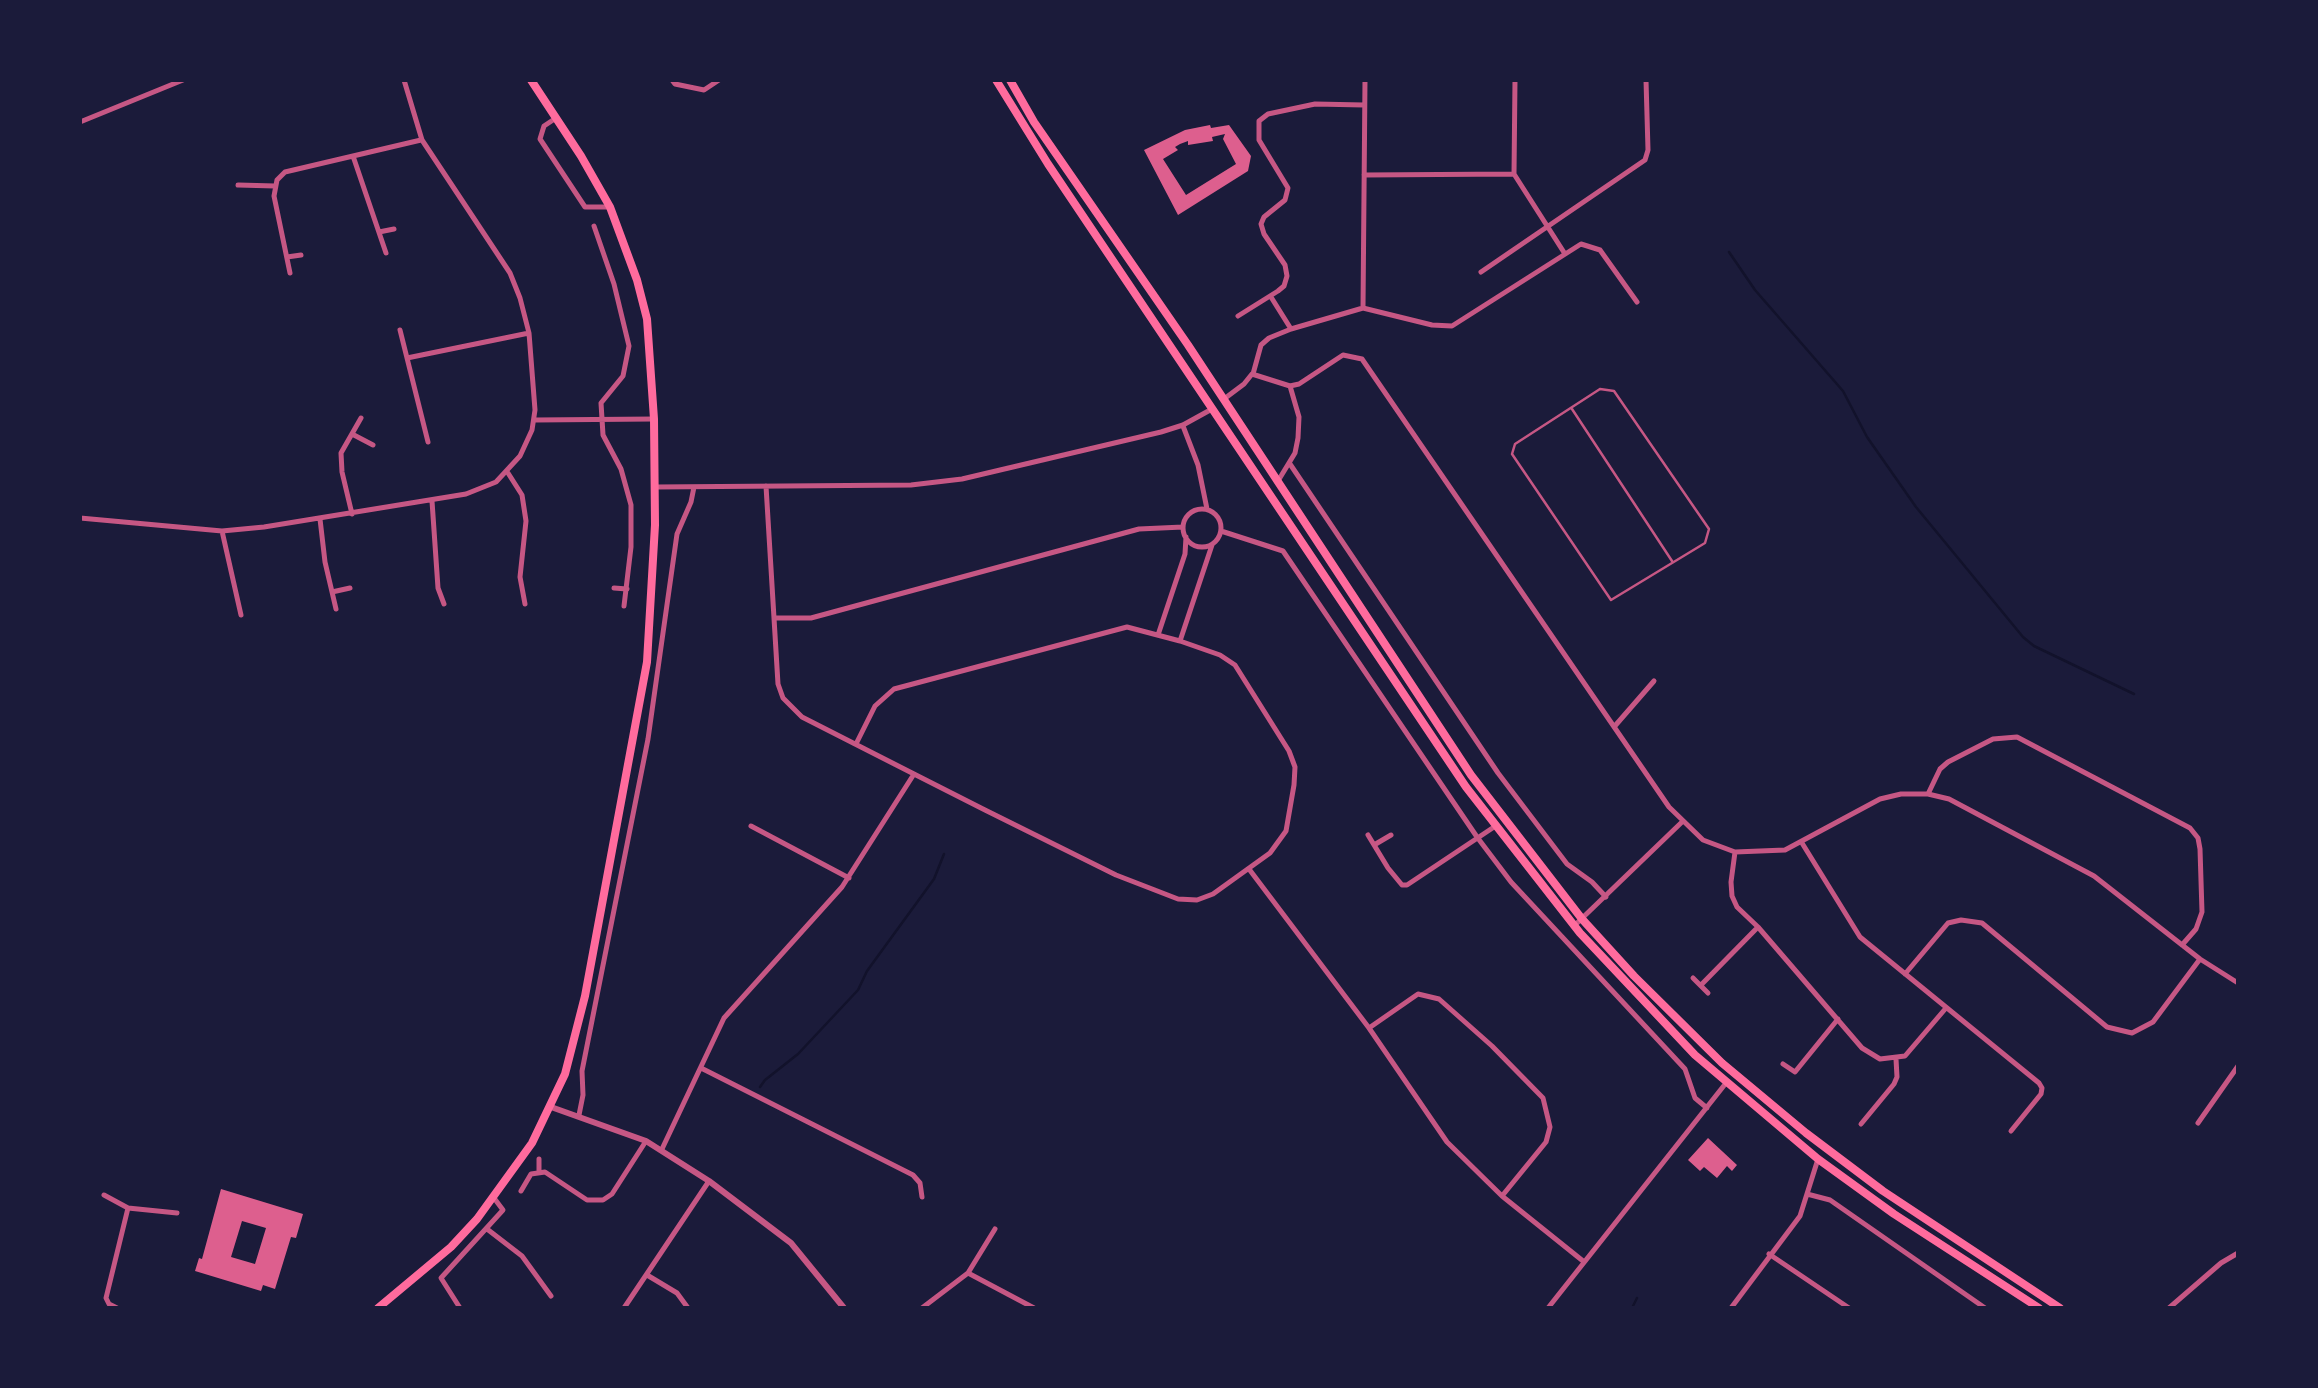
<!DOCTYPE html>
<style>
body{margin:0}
#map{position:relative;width:2318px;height:1388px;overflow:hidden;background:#1b1b3a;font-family:"DM Sans",sans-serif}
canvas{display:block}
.frame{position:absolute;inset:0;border:82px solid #1b1b3a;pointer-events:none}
</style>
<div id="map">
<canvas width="2318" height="1388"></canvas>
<div class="frame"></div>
</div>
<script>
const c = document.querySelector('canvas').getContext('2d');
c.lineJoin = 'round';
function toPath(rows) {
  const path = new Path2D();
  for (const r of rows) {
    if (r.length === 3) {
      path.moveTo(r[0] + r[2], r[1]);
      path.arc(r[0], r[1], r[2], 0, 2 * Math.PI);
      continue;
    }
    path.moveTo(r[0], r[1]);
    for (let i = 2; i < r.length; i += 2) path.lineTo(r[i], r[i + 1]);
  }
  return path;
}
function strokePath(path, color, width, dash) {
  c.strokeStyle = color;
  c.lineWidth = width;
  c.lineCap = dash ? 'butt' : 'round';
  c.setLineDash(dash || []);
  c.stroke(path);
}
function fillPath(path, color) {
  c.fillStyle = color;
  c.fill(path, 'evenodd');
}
const stream = toPath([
 [1729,252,1755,290,1843,391,1867,437,1916,507,2023,637,2034,646,2134,694],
 [760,1087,765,1080,798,1054,858,990,867,971,934,879,944,854],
 [1632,1308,1637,1298]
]);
const building = toPath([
 [1210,125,1211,128,1229,125,1251,156,1248,171,1178,215,1144,150,1185,130],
 [1225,134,1223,139,1236,164,1186,195,1163,159,1178,150,1175,147,1180,144,1188,141,1188,145,1213,141,1212,137],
 [1708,1138,1737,1165,1732,1171,1727,1166,1717,1178,1704,1167,1700,1171,1688,1160],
 [221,1189,303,1214,296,1238,291,1237,275,1289,263,1285,261,1291,195,1271,199,1258,202,1259],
 [242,1221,266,1228,255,1264,231,1257]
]);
const service = toPath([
 [1600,389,1614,391,1709,529,1705,543,1611,600,1512,454,1515,444,1600,389],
 [1572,409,1672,561]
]);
const minor = toPath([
 [672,80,675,84,704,90,719,80],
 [1515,80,1514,174,1565,254],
 [556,118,544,126,540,139,585,207,610,207],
 [80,122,183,80],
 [353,156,386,253],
 [1364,175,1514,174],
 [238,185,275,186],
 [594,226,614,284,629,346,623,376,601,403,603,435,621,469,631,505,631,547,624,606],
 [379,232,394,229],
 [287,257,301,255],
 [1481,272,1645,160,1648,150,1646,80],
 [290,273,274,196,277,180,285,172,421,140],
 [1271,297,1291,329],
 [1363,308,1365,80],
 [1238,316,1278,291,1284,286,1287,276,1285,265,1264,234,1261,224,1264,217,1285,200,1288,188,1259,140,1259,121,1268,114,1315,104,1364,105],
 [400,330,407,358],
 [1253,374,1261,345,1269,338,1291,329,1363,308,1432,325,1452,326,1581,244,1600,250,1637,302],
 [1224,399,1244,384,1252,374,1290,386,1299,384,1343,355,1362,359,1669,807,1703,840,1735,852,1785,850,1880,799,1901,794,1928,794,1949,799,2094,876,2200,959,2238,983],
 [535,420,654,419],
 [1183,426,1198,465,1207,509],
 [352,434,373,445],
 [428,442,407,358,529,333],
 [1290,464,1498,773,1567,864,1592,882,1606,897],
 [508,473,522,495,526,521,520,577,525,604],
 [1278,481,1295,453,1298,438,1299,417,1290,386],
 [766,486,778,684,783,698,802,717,914,774,985,810,1116,875,1178,899,1197,900,1213,894,1270,853,1286,831,1294,785,1295,767,1289,751,1235,665,1220,655,1180,641,1127,627,894,689,875,706,856,744],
 [656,487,911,485,962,479,1161,432,1183,425,1212,409],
 [432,501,438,588,444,604],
 [1202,528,19],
 [352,514,342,472,341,453,361,418],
 [80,518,222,531,264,527,466,494,496,482,520,456,532,430,535,410,529,333,520,298,510,273,422,140,404,80],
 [320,519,325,562,336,609],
 [222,531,241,615],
 [1221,531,1283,551,1477,837,1511,882,1685,1069,1695,1098,1707,1108],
 [614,588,627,589],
 [332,592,350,588],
 [774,618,811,618,1139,529,1183,527],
 [1158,635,1185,554,1186,537],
 [1180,641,1212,545],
 [1614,727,1654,681],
 [1928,794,1940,769,1948,762,1993,739,2017,737,2190,828,2198,838,2200,849,2202,912,2196,929,2182,945],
 [751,826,849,878],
 [1368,835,1388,868,1402,885,1407,885,1494,827],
 [1802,843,1860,937,2039,1083,2042,1088,2041,1094,2011,1131],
 [1374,845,1391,835],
 [1735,852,1731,882,1732,896,1737,907,1758,927,1862,1048,1880,1059,1905,1056,1946,1008],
 [1249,869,1369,1028,1447,1142,1502,1196,1583,1261],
 [1574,926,1682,822],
 [1905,974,1948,923,1961,920,1982,923,2107,1027,2132,1033,2153,1022,2200,959],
 [1693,978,1708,993],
 [1701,985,1758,927],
 [1369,1028,1418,994,1439,999,1492,1046,1543,1098,1550,1127,1546,1142,1502,1196],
 [1783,1064,1795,1072,1838,1019],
 [701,1068,913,1175,920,1183,922,1197],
 [579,1115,583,1095,582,1071,648,739,677,534,691,502,694,487],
 [2198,1123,2238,1066],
 [1861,1124,1894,1084,1897,1077,1896,1059],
 [662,1149,724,1018,842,887,914,774],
 [539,1172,539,1159],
 [521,1191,531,1174,545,1172,587,1200,603,1200,612,1194,646,1141],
 [1807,1194,1830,1200,1985,1308],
 [104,1195,128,1208,177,1213],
 [487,1229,522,1256,551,1296],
 [1769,1254,1849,1308],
 [968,1273,1034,1308],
 [647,1275,677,1293,688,1308],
 [117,1308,109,1304,106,1298,128,1208],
 [460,1308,441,1278,503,1210,494,1198],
 [624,1308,709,1181],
 [922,1308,968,1273,995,1229],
 [1548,1308,1726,1083],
 [1731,1308,1800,1216,1818,1159],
 [2169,1308,2221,1263,2238,1253]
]);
const tertiary = toPath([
 [551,1107,646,1141,709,1181,791,1243,844,1308]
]);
const primary = toPath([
 [378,1308,451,1247,477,1219,532,1143,565,1074,585,996,647,662,655,525,654,419,647,319,637,280,610,207,581,156,531,80]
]);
const trunk = toPath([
 [996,80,1048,164,1466,787,1580,933,1695,1055,1818,1159,1894,1214,2039,1308],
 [1010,80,1034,122,1188,345,1471,775,1582,919,1634,976,1722,1063,1806,1133,1883,1191,2060,1308]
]);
strokePath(stream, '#12122b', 2.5);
fillPath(building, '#dd5f8e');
strokePath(service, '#c65784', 2.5);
strokePath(minor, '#c65784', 5);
strokePath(tertiary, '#c65784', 6);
strokePath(primary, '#ff6b9d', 8);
strokePath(trunk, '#ff6b9d', 8);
</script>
